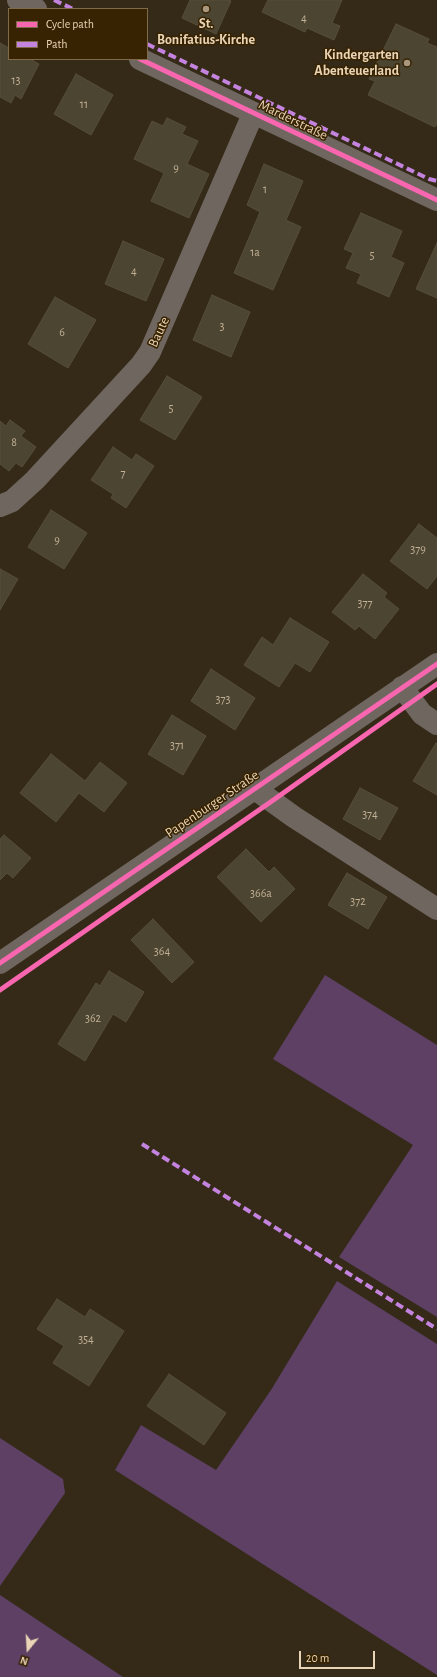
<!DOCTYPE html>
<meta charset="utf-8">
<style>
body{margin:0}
#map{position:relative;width:437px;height:1677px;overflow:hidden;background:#342a17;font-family:"Alegreya Sans",sans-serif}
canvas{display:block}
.legend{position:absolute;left:8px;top:8px;width:140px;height:52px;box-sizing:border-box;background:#372301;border:1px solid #7f6a49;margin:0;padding:5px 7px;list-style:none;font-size:12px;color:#ead4b6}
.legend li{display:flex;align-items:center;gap:8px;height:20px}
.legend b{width:20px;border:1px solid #7f6a49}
.north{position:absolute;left:8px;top:1629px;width:40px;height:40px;-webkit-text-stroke:3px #372301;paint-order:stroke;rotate:198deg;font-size:11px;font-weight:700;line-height:16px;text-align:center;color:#ead4b6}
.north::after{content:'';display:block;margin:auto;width:14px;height:18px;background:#ead4b6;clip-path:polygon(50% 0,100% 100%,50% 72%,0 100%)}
.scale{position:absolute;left:299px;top:1651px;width:76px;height:18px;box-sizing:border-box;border:2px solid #ead4b6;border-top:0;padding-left:5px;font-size:12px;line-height:14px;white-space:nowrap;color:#ead4b6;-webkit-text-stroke:3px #372301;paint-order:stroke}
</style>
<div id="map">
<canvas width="437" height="1677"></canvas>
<ul class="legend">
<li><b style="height:5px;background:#f766af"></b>Cycle path</li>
<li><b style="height:5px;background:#c483df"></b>Path</li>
</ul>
<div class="north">N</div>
<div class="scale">20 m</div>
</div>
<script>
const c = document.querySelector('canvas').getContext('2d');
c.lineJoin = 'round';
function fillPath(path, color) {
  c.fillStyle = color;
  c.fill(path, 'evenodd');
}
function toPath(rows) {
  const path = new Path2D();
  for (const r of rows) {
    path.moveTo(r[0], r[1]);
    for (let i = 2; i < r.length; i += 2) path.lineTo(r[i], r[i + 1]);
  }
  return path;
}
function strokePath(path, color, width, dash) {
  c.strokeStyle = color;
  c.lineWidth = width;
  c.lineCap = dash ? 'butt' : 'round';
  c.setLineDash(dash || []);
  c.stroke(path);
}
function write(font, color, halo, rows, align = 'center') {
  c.font = font + ' "Alegreya Sans",sans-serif';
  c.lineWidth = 3;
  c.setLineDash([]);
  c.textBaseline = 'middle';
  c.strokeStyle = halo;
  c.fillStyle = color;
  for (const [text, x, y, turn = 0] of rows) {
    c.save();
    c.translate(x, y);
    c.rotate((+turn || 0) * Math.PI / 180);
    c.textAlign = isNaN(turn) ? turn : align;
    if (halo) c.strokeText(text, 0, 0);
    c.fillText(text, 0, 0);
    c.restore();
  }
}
const green = toPath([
 [325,975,437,1045,437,1317,339,1257,413,1145,273,1059],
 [337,1281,437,1344,437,1675,115,1470,141,1425,216,1470,271,1390],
 [0,1438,63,1479,65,1493,0,1586],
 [0,1595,123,1677,0,1677]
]);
const building = toPath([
 [190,0,228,0,231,1,216,34,182,18,190,0],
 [268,0,342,0,332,23,340,26,334,40,307,28,305,32,262,12,268,0],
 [396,24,429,39,427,43,437,47,437,124,435,127,368,95,375,81,369,79,396,24],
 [0,43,9,48,9,59,30,59,39,64,21,99,15,95,11,103,0,97,0,43],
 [76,74,113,95,91,135,54,114,76,74],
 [167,118,186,127,182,134,198,141,187,164,209,174,189,218,151,201,164,173,134,159,152,121,163,126,167,118],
 [264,164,303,181,286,220,301,227,273,290,234,273,260,212,247,205,264,164],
 [361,213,402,231,391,257,404,263,389,297,357,283,361,274,346,268,353,253,344,249,361,213],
 [123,241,164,259,146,301,105,284,123,241],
 [437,243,437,298,416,289,437,243],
 [212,295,250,312,231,357,193,340,212,295],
 [55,297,96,320,68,368,28,344,55,297],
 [167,376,202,397,175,440,140,420,167,376],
 [10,420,25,431,21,436,36,447,22,467,16,463,9,471,0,464,0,421,6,426,10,420],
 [113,447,132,460,136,454,154,466,126,508,111,498,113,494,91,480,113,447],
 [51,510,87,533,64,569,28,547,51,510],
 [419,524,437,538,437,576,427,589,390,561,419,524],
 [0,569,18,579,0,610,0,569],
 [363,574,387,593,384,597,399,609,375,639,359,626,355,630,332,612,363,574],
 [290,618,329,642,310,672,295,663,279,687,244,665,262,637,273,645,290,618],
 [211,669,255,698,235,730,191,701,211,669],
 [172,715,206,736,183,775,148,754,172,715],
 [436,743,437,744,437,795,413,781,436,743],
 [51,754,85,781,100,762,127,783,104,812,79,793,56,822,20,793,51,754],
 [360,788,398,808,380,840,343,819,360,788],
 [4,835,31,858,13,878,7,873,0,880,0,839,4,835],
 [246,849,269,872,274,867,295,889,261,922,217,877,246,849],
 [347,873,387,897,368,929,328,905,347,873],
 [153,919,194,962,172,983,131,940,153,919],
 [109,971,144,992,126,1022,113,1014,85,1061,58,1044,96,983,100,986,109,971],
 [57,1299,85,1317,90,1309,124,1331,89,1386,53,1363,64,1346,37,1329,57,1299],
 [169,1374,226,1413,204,1445,147,1406,169,1374]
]);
const minor = toPath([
 [18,0,36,9],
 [140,59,437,200],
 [0,506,12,501,35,480,141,365,150,352,253,114],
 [402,687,422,714,437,724],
 [255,789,294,817,437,909],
 [0,963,437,664]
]);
const quiet = toPath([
 [54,0,73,9],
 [147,44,429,179,437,181],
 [142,1144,437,1329]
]);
const cycleway = toPath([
 [140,59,437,200],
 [0,963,437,664],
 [0,990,272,801,437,684]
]);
const markers = [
 [206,9,4,"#aa987e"],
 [407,63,4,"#aa987e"]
];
const numberNames = [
 ["4",304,18],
 ["13",16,80],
 ["11",84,104],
 ["9",176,168],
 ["1",265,189],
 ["1a",255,252],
 ["5",372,255],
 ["4",134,271],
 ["3",222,326],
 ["6",62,332],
 ["5",171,408],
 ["8",14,442],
 ["7",123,473],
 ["9",57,540],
 ["379",418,549],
 ["377",365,603],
 ["373",223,699],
 ["371",177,745],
 ["374",370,814],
 ["366a",261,893],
 ["372",358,901],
 ["364",162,951],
 ["362",93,1018],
 ["354",86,1339]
];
const poiNames = [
 ["St.",206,24],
 ["Bonifatius-Kirche",206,40],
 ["Kindergarten",399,55,"right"],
 ["Abenteuerland",399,71,"right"]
];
const streetNames = [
 ["Marderstraße",293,120,26],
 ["Baute",159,332,-65],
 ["Papenburger Straße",212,804,-34]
];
fillPath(green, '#5d4064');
fillPath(building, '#4c4532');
strokePath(building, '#574e37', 1);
strokePath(minor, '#706660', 22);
strokePath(quiet, '#c483df', 4, [8, 4]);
strokePath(cycleway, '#f766af', 5);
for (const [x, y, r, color] of markers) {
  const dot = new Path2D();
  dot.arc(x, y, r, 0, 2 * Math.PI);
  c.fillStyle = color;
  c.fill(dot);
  strokePath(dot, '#372301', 1.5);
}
write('12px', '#c2b095', null, numberNames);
write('bold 14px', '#ead4b6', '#372301', poiNames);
write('14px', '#ead4b6', '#372301', streetNames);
</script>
